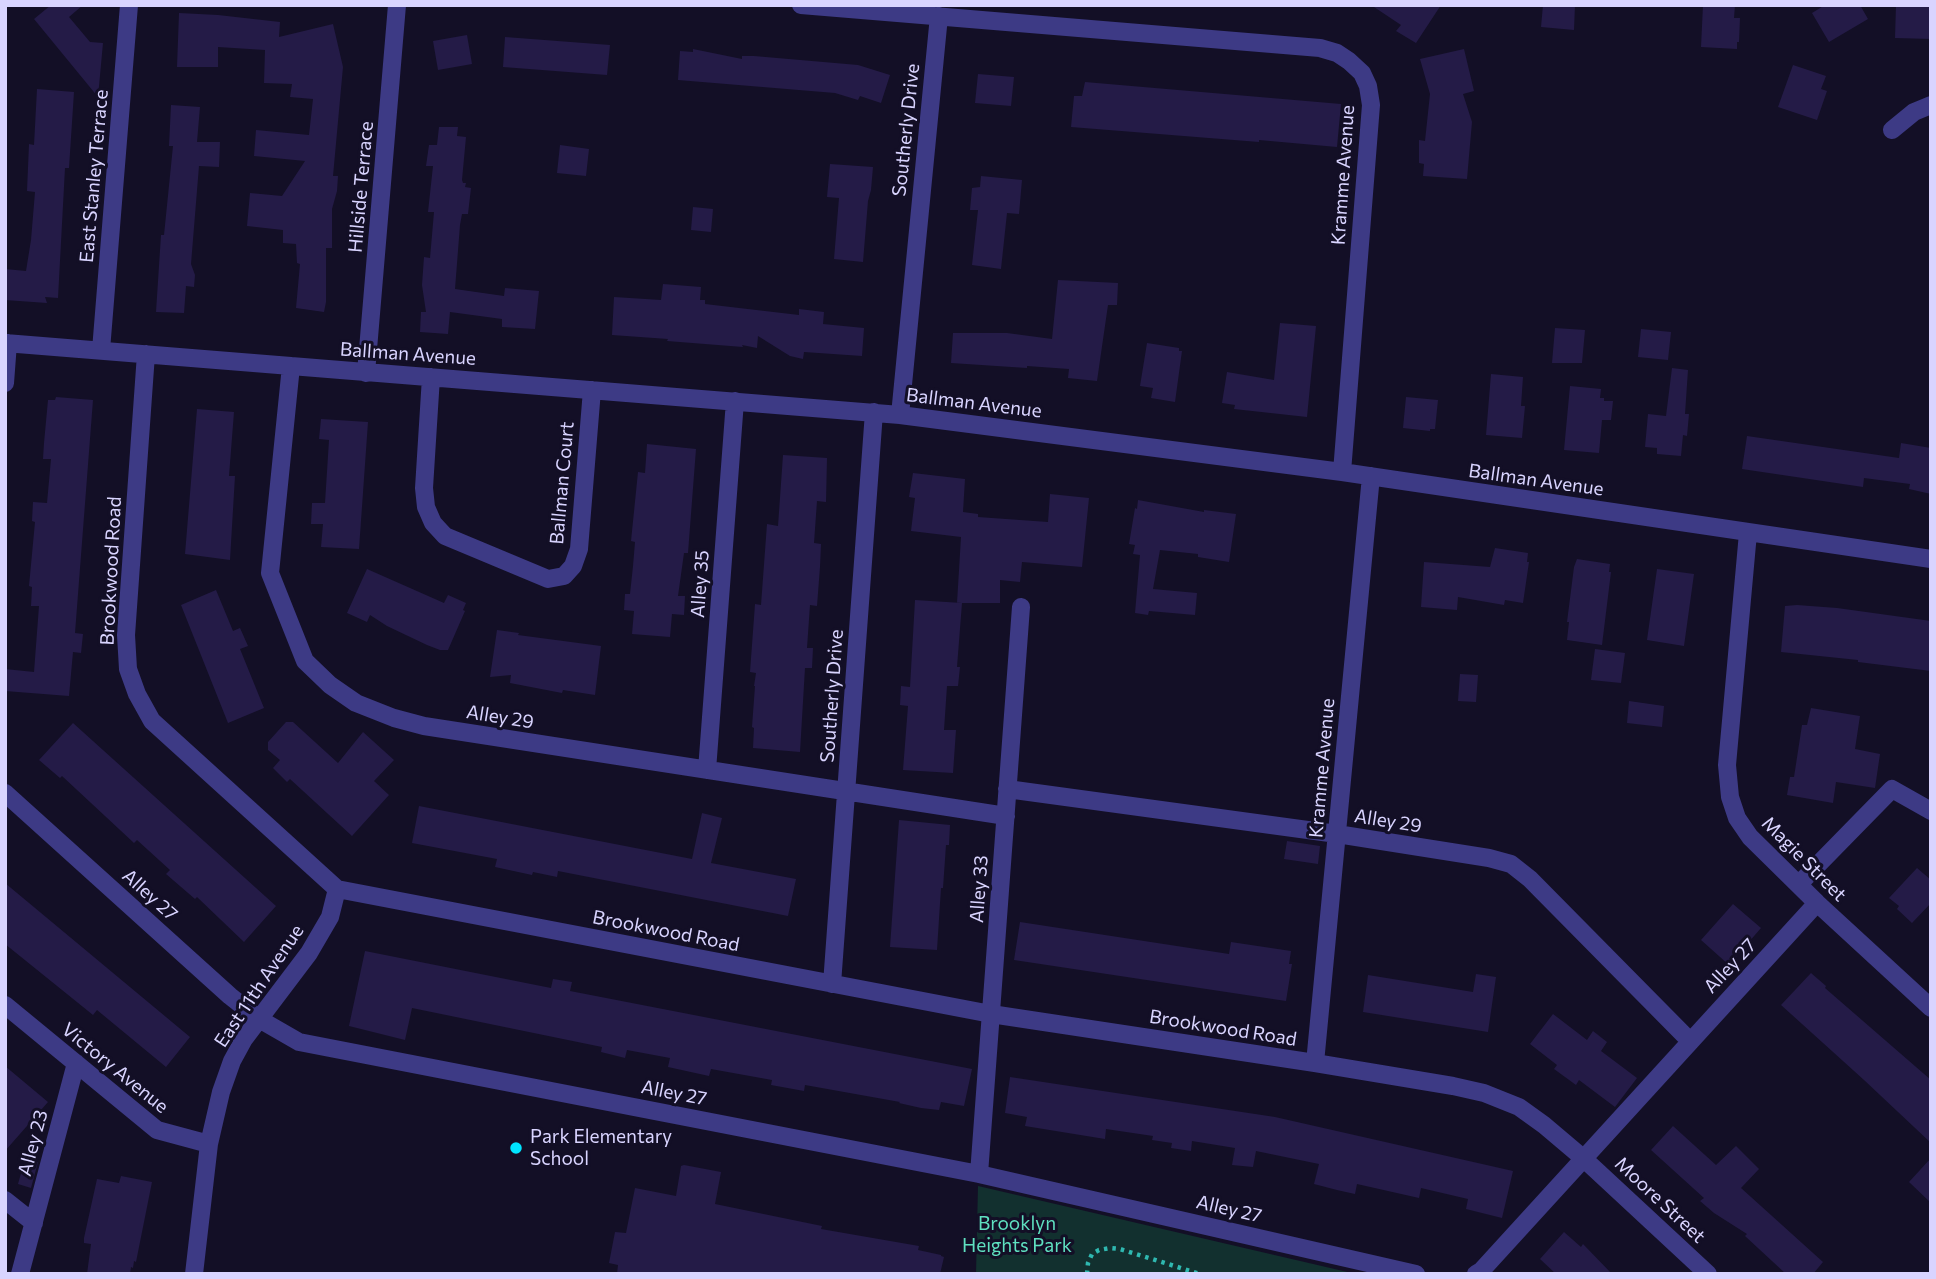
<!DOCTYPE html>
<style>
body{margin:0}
#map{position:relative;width:1936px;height:1279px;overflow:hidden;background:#130f26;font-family:Commissioner,sans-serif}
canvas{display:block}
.frame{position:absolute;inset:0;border:7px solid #d9d4ff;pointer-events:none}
</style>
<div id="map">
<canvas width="1936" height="1279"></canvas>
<div class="frame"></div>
</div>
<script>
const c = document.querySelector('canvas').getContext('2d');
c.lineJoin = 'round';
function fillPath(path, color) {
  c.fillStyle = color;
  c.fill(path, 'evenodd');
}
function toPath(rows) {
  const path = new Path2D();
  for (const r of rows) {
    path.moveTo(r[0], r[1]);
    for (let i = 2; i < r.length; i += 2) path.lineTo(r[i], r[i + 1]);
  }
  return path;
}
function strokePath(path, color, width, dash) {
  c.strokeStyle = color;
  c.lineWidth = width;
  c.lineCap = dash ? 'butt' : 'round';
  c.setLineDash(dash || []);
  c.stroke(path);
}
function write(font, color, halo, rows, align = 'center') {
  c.font = font + ' Commissioner,sans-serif';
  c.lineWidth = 6;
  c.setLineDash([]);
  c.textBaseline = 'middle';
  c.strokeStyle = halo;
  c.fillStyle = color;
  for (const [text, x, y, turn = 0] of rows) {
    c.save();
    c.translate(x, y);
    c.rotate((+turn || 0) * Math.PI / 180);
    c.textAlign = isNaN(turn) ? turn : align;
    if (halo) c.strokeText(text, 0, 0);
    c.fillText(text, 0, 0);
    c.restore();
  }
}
const green = toPath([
 [978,1186,1356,1274,976,1274]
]);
const building = toPath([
 [51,5,83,5,69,17,90,42,103,43,98,97,34,19],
 [1371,5,1441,5,1416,43,1396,31,1401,25],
 [1543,5,1575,5,1574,30,1541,27],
 [1703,5,1735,5,1734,18,1740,18,1739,42,1737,42,1737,49,1701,47],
 [1825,5,1860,5,1868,19,1829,42,1812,13],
 [1896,5,1931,5,1931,39,1895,38],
 [179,13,218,15,280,22,279,37,333,24,343,67,333,176,338,176,337,191,332,209,332,248,326,248,326,302,324,312,296,308,300,264,297,263,296,244,283,243,283,230,247,226,250,193,282,196,305,161,254,156,256,130,309,135,313,99,290,97,292,84,264,83,265,50,218,47,218,67,177,67],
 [467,35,472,64,438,70,433,41],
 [505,37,610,45,607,75,503,67],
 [693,49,742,59,742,56,754,56,858,65,890,75,881,103,860,96,858,100,835,93,678,80,680,51,693,52],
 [1464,49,1474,91,1463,94,1472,122,1467,179,1423,176,1424,164,1419,163,1419,140,1425,141,1430,94,1420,59],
 [1793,65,1826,76,1821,89,1827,91,1817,120,1778,107],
 [978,74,1014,77,1011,106,975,103],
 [1085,82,1341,104,1337,147,1259,140,1259,142,1071,127,1074,96,1082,96],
 [37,89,74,92,69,168,65,168,58,298,45,297,47,303,5,300,5,269,26,271,31,240,35,192,27,191,29,144,34,145],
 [171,105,200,107,197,142,220,142,219,167,199,166,191,264,195,275,194,287,186,286,184,313,156,312,161,235,164,235,173,146,169,146],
 [439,127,458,127,457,136,466,137,462,180,463,183,466,183,465,187,471,188,468,214,462,214,460,225,455,289,504,296,505,288,539,291,535,329,502,327,502,319,450,312,448,334,420,332,421,312,426,312,422,285,424,257,430,258,434,212,428,212,433,166,426,166,429,145,437,145],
 [560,145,589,149,586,176,557,173],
 [830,164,873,167,871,190,868,201,863,262,834,259,839,198,827,197],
 [981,176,1022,180,1019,214,1007,213,1001,269,972,265,978,210,970,210,972,188,980,187],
 [693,207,713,209,711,232,691,230],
 [1058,280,1118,283,1117,305,1108,305,1097,381,1068,378,1069,369,1027,366,1027,368,951,363,953,333,1007,333,1052,339],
 [663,284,701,287,700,300,705,300,705,304,799,315,799,309,824,312,823,324,864,328,862,356,804,352,803,359,790,356,758,336,757,348,742,345,743,347,667,341,668,339,612,335,614,297,661,300],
 [1280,323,1316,326,1307,417,1234,409,1235,405,1222,403,1227,372,1274,380],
 [1555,328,1585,330,1582,363,1552,363],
 [1641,329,1671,332,1668,360,1638,357],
 [1147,343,1179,348,1179,351,1182,351,1175,402,1151,398,1153,388,1140,386],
 [1672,368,1688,370,1685,414,1689,414,1687,436,1683,435,1681,456,1657,454,1657,448,1645,447,1648,414,1666,416],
 [1491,374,1523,377,1521,406,1525,406,1522,438,1486,435],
 [1570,386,1601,389,1600,398,1604,398,1604,401,1613,401,1611,420,1602,420,1599,453,1564,450],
 [56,397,93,400,75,633,83,634,81,653,73,652,69,696,5,691,5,669,34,672,39,606,31,606,32,587,29,586,35,522,32,521,33,502,47,503,51,459,43,459,44,443,48,400,55,400],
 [1406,397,1438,400,1435,429,1430,429,1430,431,1403,428],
 [197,409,234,412,229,476,235,476,230,560,185,554],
 [321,419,368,422,359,549,321,547,323,524,311,524,312,503,325,503,329,440,319,439],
 [1747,436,1899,458,1901,443,1931,448,1931,494,1909,489,1910,484,1864,478,1863,487,1742,469],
 [647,444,696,449,688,553,684,553,678,596,685,596,684,615,672,614,670,637,632,634,634,611,624,610,625,594,630,594,633,566,635,542,631,541,638,472,645,473],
 [783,455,827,458,826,502,817,501,814,543,821,544,820,567,817,606,810,605,807,648,813,648,812,668,805,668,800,752,753,748,754,728,752,727,755,686,754,686,756,673,750,672,755,604,761,605,767,524,778,526],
 [913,473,965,479,963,512,978,514,978,517,1048,522,1050,494,1089,498,1082,567,1022,562,1020,582,1000,580,1000,603,957,603,961,537,911,531,915,498,909,497],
 [1138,500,1204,512,1204,510,1236,514,1229,562,1198,557,1198,554,1160,550,1153,589,1197,593,1195,615,1149,611,1148,615,1135,613,1140,555,1133,554,1135,545,1129,544,1135,508,1137,509],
 [1495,548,1528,553,1527,562,1529,562,1523,603,1505,600,1504,605,1458,597,1457,610,1421,607,1424,562,1490,567],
 [1577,559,1610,564,1609,572,1611,572,1602,645,1567,640,1569,622,1567,622,1574,567],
 [367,569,444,603,448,595,466,603,463,610,465,611,448,650,440,650,427,645,387,626,370,615,367,622,347,613],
 [1657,569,1694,574,1684,646,1647,640],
 [216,590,233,631,240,628,248,646,240,649,264,708,228,723,181,605],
 [915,600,962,603,957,667,960,667,958,686,947,686,944,730,956,730,953,773,903,770,908,706,900,705,901,686,910,687],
 [1797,605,1837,608,1931,621,1931,671,1858,662,1858,660,1781,652,1785,606],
 [497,630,519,633,518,635,601,646,595,695,563,690,562,693,510,683,511,675,490,677],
 [1595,649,1625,653,1621,683,1591,680],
 [1460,674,1478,675,1476,702,1458,701],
 [1629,701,1664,706,1662,727,1627,723],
 [1811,708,1860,716,1855,749,1880,754,1875,788,1836,782,1833,803,1787,795,1790,777,1794,777,1802,725,1807,725],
 [286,722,293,722,338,763,363,732,394,760,374,781,389,795,352,836,290,779,287,782,273,768,280,760,268,750,268,742],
 [73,723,276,906,244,942,197,897,195,899,166,874,170,870,137,840,134,843,62,776,60,778,39,760],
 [419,806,692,859,702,813,722,818,711,863,796,879,788,916,558,871,557,877,533,872,532,875,495,867,497,859,412,843],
 [899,820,950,825,949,845,946,845,943,888,941,888,937,950,890,947],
 [1287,841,1320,846,1318,864,1284,859],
 [1917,868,1931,880,1931,903,1912,923,1897,909,1899,906,1889,898],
 [5,883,190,1037,166,1067,97,1010,93,1015,5,944],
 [1733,904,1761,928,1729,965,1701,940],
 [1020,922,1229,954,1231,942,1291,951,1289,964,1292,964,1286,1001,1014,960],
 [365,951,551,988,553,979,572,982,570,991,972,1069,964,1106,941,1102,939,1110,921,1108,899,1103,900,1102,805,1085,804,1091,771,1085,772,1080,711,1069,709,1076,668,1067,670,1058,627,1050,625,1058,601,1052,602,1047,412,1008,405,1040,349,1026],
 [1811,973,1826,986,1825,988,1931,1080,1931,1143,1864,1080,1781,1005],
 [1476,974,1496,977,1488,1032,1363,1012,1368,975,1473,992],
 [1553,1014,1587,1040,1593,1031,1607,1042,1601,1051,1637,1078,1615,1107,1579,1080,1576,1085,1554,1069,1557,1065,1530,1044],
 [5,1066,48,1102,5,1151],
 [1010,1077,1275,1117,1513,1171,1502,1218,1466,1209,1468,1199,1421,1188,1419,1198,1357,1184,1355,1194,1337,1190,1314,1184,1319,1164,1256,1151,1253,1167,1232,1165,1235,1148,1192,1141,1191,1151,1171,1148,1172,1143,1152,1140,1153,1136,1106,1129,1105,1139,1025,1126,1027,1117,1005,1113],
 [1673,1126,1716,1165,1736,1146,1759,1169,1741,1188,1823,1262,1813,1274,1786,1274,1745,1236,1747,1234,1714,1213,1700,1201,1704,1198,1651,1150],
 [1931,1158,1931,1203,1909,1182],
 [25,1159,38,1162,31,1188,18,1184],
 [684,1165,721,1172,715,1204,822,1226,821,1229,919,1246,918,1250,941,1255,941,1256,944,1257,940,1274,617,1274,618,1265,609,1263,615,1232,626,1233,635,1188,676,1196,681,1166],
 [121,1176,152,1182,136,1262,134,1261,133,1268,131,1267,130,1274,87,1274,91,1244,84,1243,84,1238,97,1179,119,1183],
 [1564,1232,1581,1247,1583,1244,1612,1274,1556,1274,1540,1259]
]);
const path = toPath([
 [1087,1274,1088,1263,1092,1254,1099,1250,1110,1248,1120,1249,1200,1274]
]);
const minor = toPath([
 [801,5,1320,48,1337,53,1349,61,1362,73,1368,86,1371,105,1342,472],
 [1892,130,1914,112,1931,105],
 [5,343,900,415,1342,472,1931,559],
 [101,350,129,5],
 [146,354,126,635,128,669,137,694,152,721,337,889,991,1014,1315,1063,1453,1086,1484,1093,1519,1107,1544,1125,1583,1158,1708,1274],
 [291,366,270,573,305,661,330,685,356,703,394,718,424,726,1006,816],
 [366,373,397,5],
 [431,377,424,488,426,507,433,523,445,536,548,579,564,576,573,566,579,549,592,390],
 [5,383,8,343],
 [900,415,939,16],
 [1748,533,1727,765,1730,797,1737,818,1750,837,1817,903,1931,1008],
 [707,770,735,401],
 [1007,789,1337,834,1489,858,1511,864,1530,879,1690,1041],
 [5,793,230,996,259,1019,299,1042,979,1174,1416,1274],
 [1799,884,1892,789,1931,811],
 [832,984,874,412],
 [5,1005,157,1130,209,1144],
 [1315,1063,1371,476],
 [979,1174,1021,607],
 [5,1200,34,1223],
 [20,1274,76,1063],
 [194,1274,209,1144,221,1092,232,1061,244,1039,309,953,330,917,337,889],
 [1476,1274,1481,1271,1817,903]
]);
const markers = [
 [516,1148,7,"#00e5ff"]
];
const streetNames = [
 ["Southerly Drive",906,130,-84],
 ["Kramme Avenue",1343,175,-86],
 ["East Stanley Terrace",94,176,-85],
 ["Hillside Terrace",361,187,-85],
 ["Ballman Avenue",408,354,4],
 ["Ballman Avenue",974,403,7],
 ["Ballman Avenue",1536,480,8],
 ["Ballman Court",562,483,-85],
 ["Brookwood Road",111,571,-87],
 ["Alley 35",700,584,-86],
 ["Southerly Drive",832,696,-86],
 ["Alley 29",500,717,9],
 ["Kramme Avenue",1322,768,-85],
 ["Alley 29",1388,821,9],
 ["Magie Street",1804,859,45],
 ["Alley 33",979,889,-86],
 ["Alley 27",150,895,42],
 ["Brookwood Road",666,931,11],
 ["Alley 27",1730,966,-47],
 ["East 11th Avenue",259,986,-56],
 ["Brookwood Road",1223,1028,9],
 ["Victory Avenue",115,1068,39],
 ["Alley 27",674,1093,11],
 ["Alley 23",33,1143,-75],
 ["Moore Street",1660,1200,43],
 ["Alley 27",1229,1209,13]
];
const poiNames = [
 ["Park Elementary",530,1137],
 ["School",530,1159]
];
const parkNames = [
 ["Brooklyn",1017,1224],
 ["Heights Park",1017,1246]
];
fillPath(green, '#12302f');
fillPath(building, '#241b47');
strokePath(path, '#2fb8b0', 4.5, [3.5, 5]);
strokePath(minor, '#3d3a85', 18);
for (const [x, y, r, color] of markers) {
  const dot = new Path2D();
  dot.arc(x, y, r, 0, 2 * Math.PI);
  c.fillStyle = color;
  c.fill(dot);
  strokePath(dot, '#130f26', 2.5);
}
write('19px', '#d9d4ff', '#130f26', streetNames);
write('19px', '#d9d4ff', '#130f26', poiNames, 'left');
write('19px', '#5fe0c0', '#130f26', parkNames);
</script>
